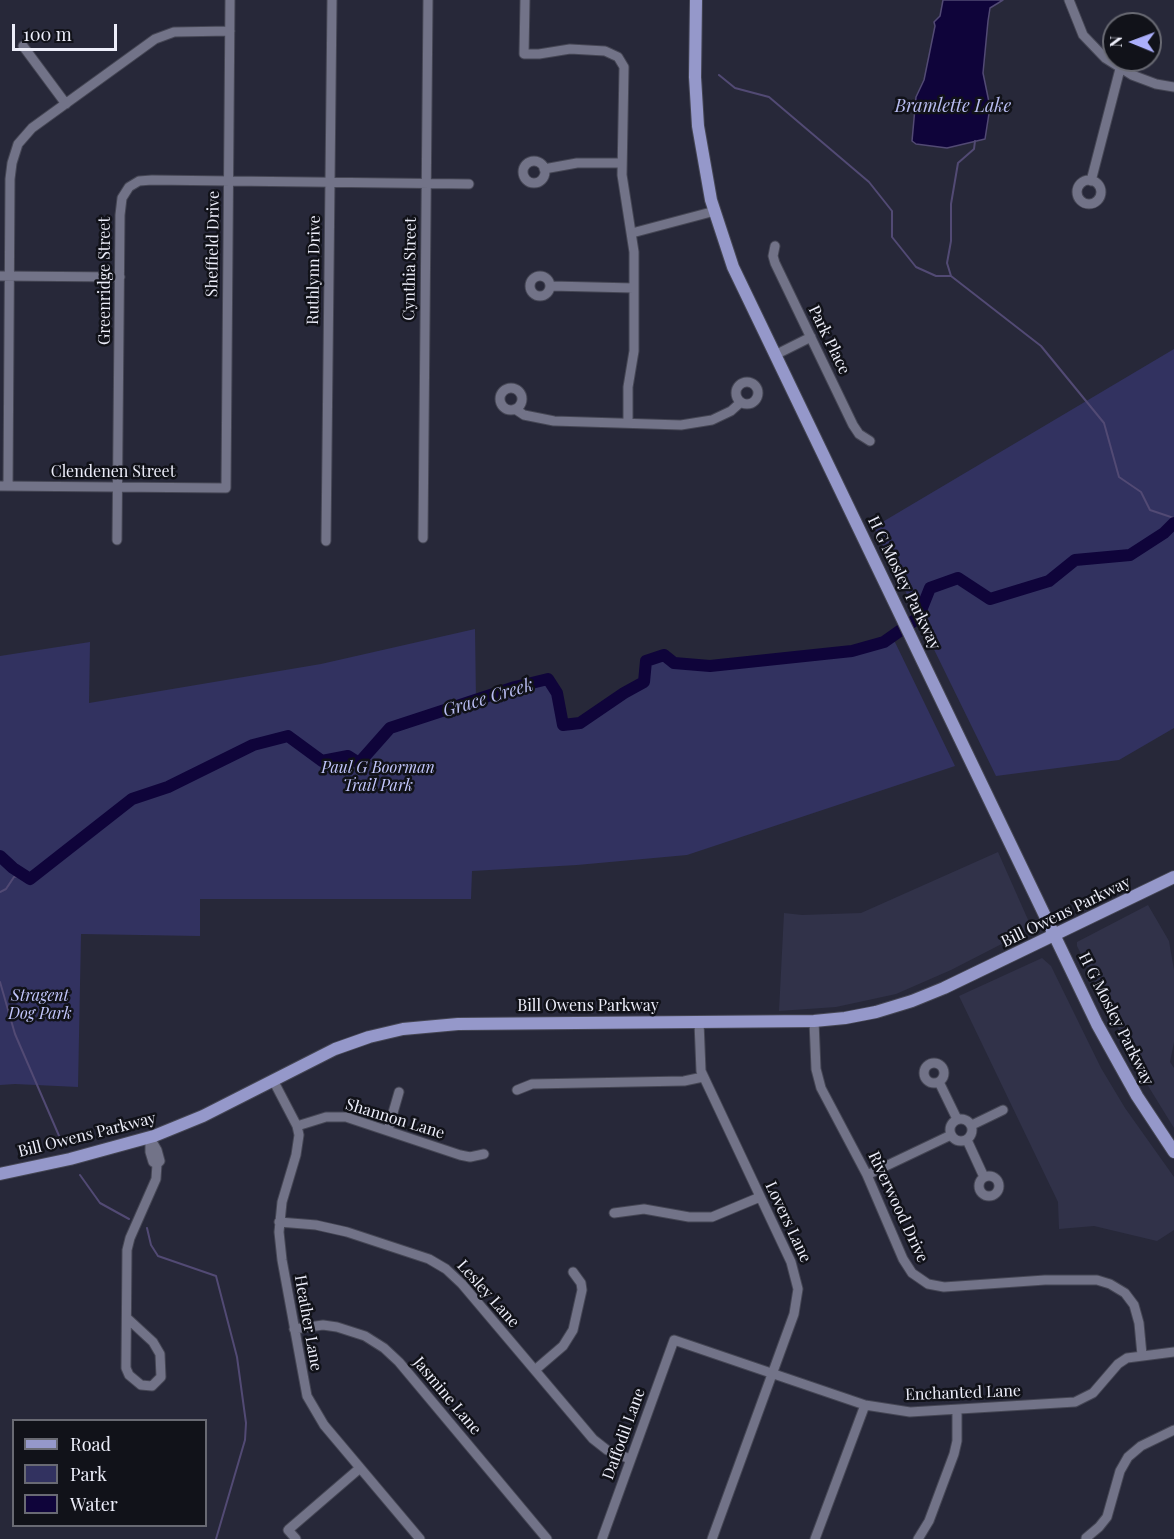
<!DOCTYPE html>
<style>
body{margin:0}
#map{position:relative;width:1174px;height:1539px;overflow:hidden;background:#272839;font-family:"Playfair Display",serif}
canvas{display:block}
.legend{position:absolute;left:12px;top:1419px;width:195px;height:108px;box-sizing:border-box;background:#111219;border:2px solid #696a73;margin:0;padding:8px 10px;list-style:none;font-size:18px;color:#edeefa}
.legend li{display:flex;align-items:center;gap:12px;height:30px}
.legend b{width:30px;border:2px solid #696a73}
.north{position:absolute;left:1102px;top:12px;width:60px;height:60px;box-sizing:border-box;background:#111219;border:2px solid #696a73;border-radius:50%;rotate:271deg;font-size:16px;font-weight:700;line-height:24px;text-align:center;color:#edeefa}
.north::after{content:'';display:block;margin:auto;width:21px;height:27px;background:#abaffb;clip-path:polygon(50% 0,100% 100%,50% 72%,0 100%)}
.scale{position:absolute;left:12px;top:24px;width:105px;height:27px;box-sizing:border-box;border:3px solid #edeefa;border-top:0;padding-left:8px;font-size:18px;line-height:21px;white-space:nowrap;color:#edeefa;-webkit-text-stroke:4px #111219;paint-order:stroke}
</style>
<div id="map">
<canvas width="1174" height="1539"></canvas>
<ul class="legend">
<li><b style="height:8px;background:#9598ca"></b>Road</li>
<li><b style="height:16px;background:#323260"></b>Park</li>
<li><b style="height:16px;background:#0f043a"></b>Water</li>
</ul>
<div class="north">N</div>
<div class="scale">100 m</div>
</div>
<script>
const c = document.querySelector('canvas').getContext('2d');
c.lineJoin = 'round';
function fillPath(path, color) {
  c.fillStyle = color;
  c.fill(path, 'evenodd');
}
function toPath(rows) {
  const path = new Path2D();
  for (const r of rows) {
    if (r.length === 3) {
      path.moveTo(r[0] + r[2], r[1]);
      path.arc(r[0], r[1], r[2], 0, 2 * Math.PI);
      continue;
    }
    path.moveTo(r[0], r[1]);
    for (let i = 2; i < r.length; i += 2) path.lineTo(r[i], r[i + 1]);
  }
  return path;
}
function strokePath(path, color, width, dash) {
  c.strokeStyle = color;
  c.lineWidth = width;
  c.lineCap = dash ? 'butt' : 'round';
  c.setLineDash(dash || []);
  c.stroke(path);
}
function write(font, color, halo, rows, align = 'center') {
  c.font = font + ' "Playfair Display",serif';
  c.lineWidth = 5;
  c.setLineDash([]);
  c.textBaseline = 'middle';
  c.strokeStyle = halo;
  c.fillStyle = color;
  for (const [text, x, y, turn = 0] of rows) {
    c.save();
    c.translate(x, y);
    c.rotate((+turn || 0) * Math.PI / 180);
    c.textAlign = isNaN(turn) ? turn : align;
    if (halo) c.strokeText(text, 0, 0);
    c.fillText(text, 0, 0);
    c.restore();
  }
}
const built = toPath([
 [998,852,1029,922,1025,932,951,970,896,994,836,1007,779,1011,784,913,802,915,861,913],
 [1148,905,1169,941,1174,970,1174,1042,1170,1062,1174,1068,1174,1128,1142,1076,1077,946,1077,942],
 [1042,958,1051,966,1101,1068,1125,1108,1174,1177,1174,1230,1157,1241,1094,1226,1059,1229,1058,1202,959,996]
]);
const green = toPath([
 [1174,349,1174,728,1119,760,996,776,874,527],
 [475,629,476,700,515,687,548,679,557,693,563,725,580,723,624,693,643,683,646,661,664,655,674,663,710,666,852,651,883,642,892,636,955,766,687,855,577,865,472,871,471,899,200,899,200,936,81,934,78,1087,15,1084,0,1085,0,656,90,642,89,703,321,664]
]);
const water = toPath([
 [943,0,1003,0,990,8,988,21,983,73,990,107,985,139,947,148,916,144,912,141,916,97,924,80,935,26,934,22,940,16,943,0]
]);
const stream = toPath([
 [719,75,735,88,769,97,869,182,892,211,892,237,916,267,936,276,951,276,1041,346,1104,423,1119,477,1141,492,1150,510,1174,518],
 [951,276,947,263,951,241,951,204,958,163,974,149,975,141],
 [0,892,6,889,14,877,23,875],
 [0,982,15,1034,63,1145],
 [80,1175,100,1203,129,1219],
 [147,1228,151,1245,158,1256,216,1276,237,1357,246,1423,245,1440,216,1539]
]);
const river = toPath([
 [0,856,13,868,30,879,132,799,168,787,253,745,288,736,322,761,348,756,359,763,390,728,515,687,548,679,557,693,563,725,580,723,624,693,644,682,646,661,664,655,674,663,710,666,852,651,884,642,918,618,930,588,958,578,990,599,1049,581,1075,560,1130,555,1164,533,1174,523]
]);
const minor = toPath([
 [525,0,524,54,539,54,570,49,605,51,618,57,624,67,622,175,634,252,634,351,628,387,628,423],
 [1069,0,1083,35,1105,58,1132,75,1156,84,1174,87],
 [23,46,66,104],
 [534,172,11],
 [544,169,577,163,622,163],
 [1089,192,12],
 [1091,181,1120,69],
 [632,233,715,211],
 [775,246,773,256,775,263,853,425,859,434,870,441],
 [540,286,10],
 [0,276,120,277],
 [551,286,634,288],
 [775,355,811,337],
 [747,393,11],
 [511,399,11],
 [515,409,524,415,554,421,681,425,712,420,731,411,741,402],
 [0,486,226,488,230,0],
 [8,486,10,179,12,163,18,144,32,128,155,39,174,32,230,31],
 [423,538,428,0],
 [117,540,120,215,122,198,129,187,139,181,152,180,469,184],
 [326,541,332,0],
 [814,1021,816,1069,821,1088,867,1175,903,1259,912,1273,928,1284,944,1287,1045,1280,1097,1280,1110,1284,1125,1293,1134,1305,1139,1323,1142,1355],
 [699,1022,701,1071,791,1262,798,1289,794,1314,712,1539],
 [934,1073,10],
 [273,1080,297,1126,299,1135,296,1155,282,1202,279,1232,282,1260,307,1396,324,1425,420,1539],
 [939,1082,957,1119],
 [517,1090,532,1084,684,1081,703,1077],
 [961,1130,11],
 [972,1125,1003,1110],
 [297,1126,326,1117,346,1117,460,1155,470,1157,484,1154],
 [388,1130,399,1092],
 [150,1138,157,1150,160,1161,157,1164,153,1162,150,1152,150,1138],
 [967,1140,984,1177],
 [867,1175,951,1135],
 [989,1186,10],
 [614,1213,644,1209,689,1217,712,1217,760,1197],
 [279,1222,316,1225,347,1232,429,1259,446,1269,462,1284,593,1439,607,1450,630,1459],
 [127,1318,153,1342,160,1354,161,1377,152,1386,141,1385,129,1375,126,1368,126,1364,127,1250,130,1238,156,1179,157,1164],
 [294,1329,323,1325,337,1327,365,1336,384,1348,399,1362,547,1539],
 [535,1370,563,1346,573,1330,582,1290,581,1283,573,1272],
 [1086,1538,1099,1527,1107,1517,1120,1471,1128,1457,1141,1446,1174,1430],
 [296,1539,288,1530,360,1468],
 [602,1539,674,1340,865,1405,910,1412,1075,1402,1093,1393,1118,1364,1127,1358,1174,1352],
 [815,1539,865,1405],
 [918,1539,929,1521,954,1454,957,1441,957,1410]
]);
const major = toPath([
 [696,0,695,77,698,126,711,200,733,267,1097,1024,1137,1096,1174,1152],
 [0,1174,70,1159,154,1136,203,1116,335,1049,369,1037,403,1029,458,1024,814,1021,845,1018,876,1012,912,1001,944,988,1174,877]
]);
const streetNames = [
 ["Sheffield Drive",213,244,-89],
 ["Cynthia Street",410,269,-89],
 ["Ruthlynn Drive",314,270,-89],
 ["Greenridge Street",105,281,-90],
 ["Park Place",829,340,64],
 ["Clendenen Street",113,472],
 ["H G Mosley Parkway",904,583,64],
 ["Bill Owens Parkway",1066,912,-26],
 ["Bill Owens Parkway",588,1006],
 ["H G Mosley Parkway",1116,1019,63],
 ["Shannon Lane",395,1119,17],
 ["Bill Owens Parkway",87,1135,-14],
 ["Riverwood Drive",898,1207,65],
 ["Lovers Lane",788,1222,65],
 ["Lesley Lane",488,1294,48],
 ["Heather Lane",308,1323,80],
 ["Enchanted Lane",963,1393,-2],
 ["Jasmine Lane",447,1396,50],
 ["Daffodil Lane",624,1434,-70]
];
const parkNames = [
 ["Paul G Boorman",378,768],
 ["Trail Park",378,786],
 ["Stragent",40,996],
 ["Dog Park",40,1014]
];
const waterNames = [
 ["Bramlette Lake",953,106],
 ["Grace Creek",488,698,-17]
];
fillPath(built, '#313249');
fillPath(green, '#323260');
fillPath(water, '#0f043a');
strokePath(water, '#524a74', 1.5);
strokePath(stream, '#524a74', 2);
strokePath(river, '#0f043a', 12);
strokePath(minor, '#454654', 11);
strokePath(major, '#454654', 14);
strokePath(minor, '#727388', 9);
strokePath(major, '#9598ca', 12);
write('16px', '#edeefa', '#111219', streetNames);
write('italic 16px', '#c2c6fc', '#111219', parkNames);
write('italic 18px', '#b8bcf1', '#111219', waterNames);
</script>
